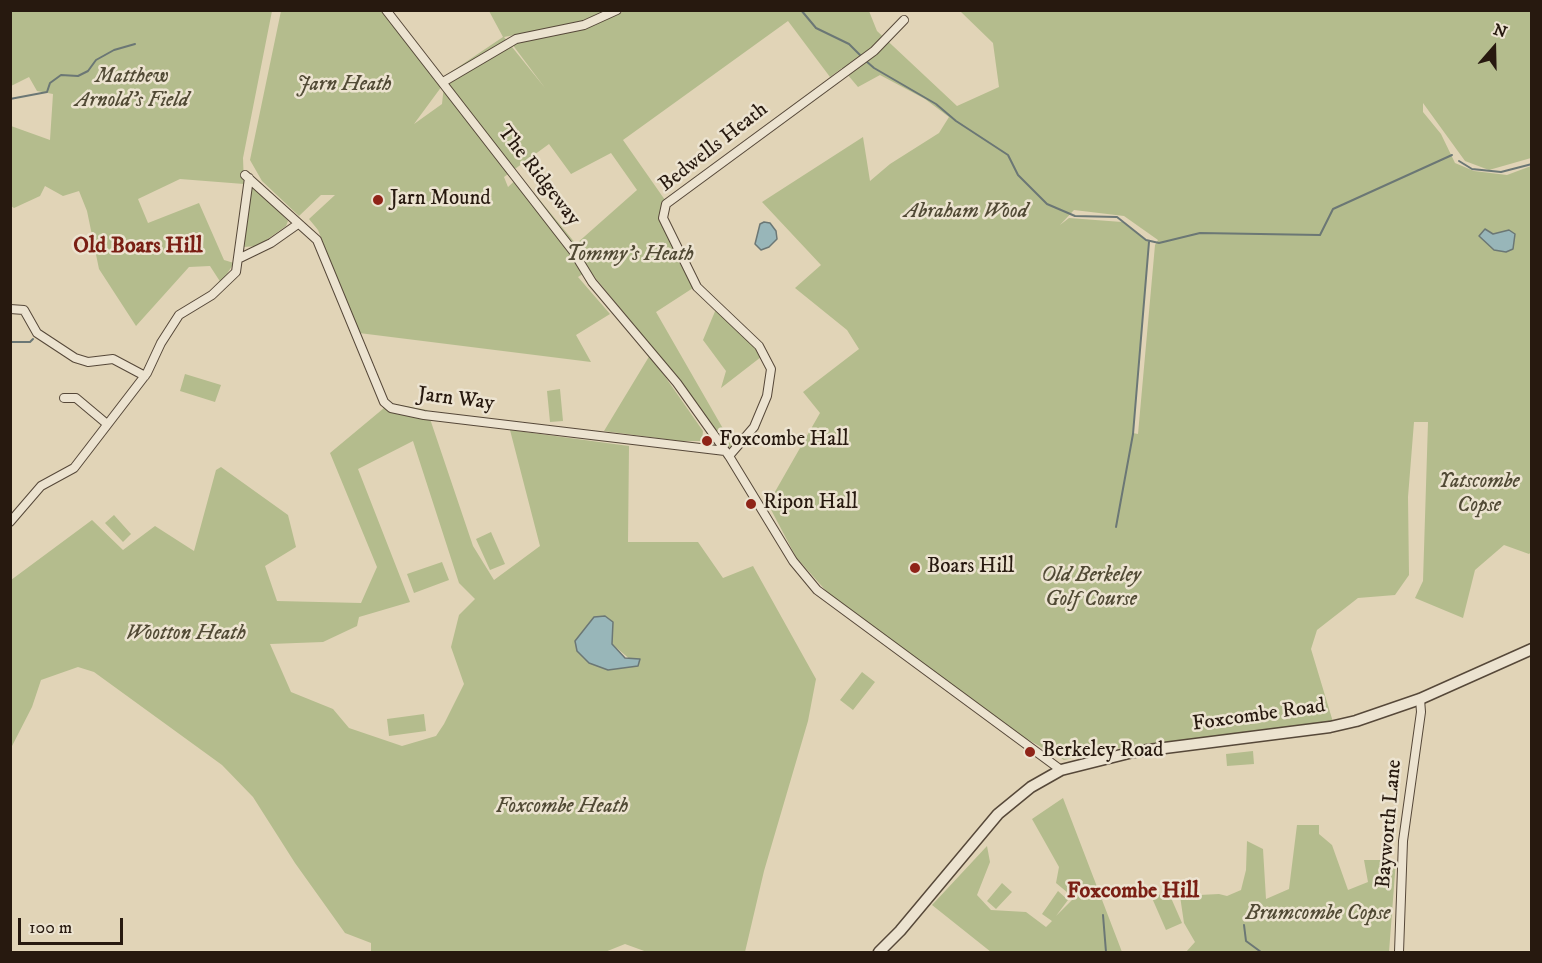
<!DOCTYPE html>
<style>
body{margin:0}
#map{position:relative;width:1542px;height:963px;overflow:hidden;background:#e1d4b7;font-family:"IM FELL DW Pica",serif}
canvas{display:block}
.frame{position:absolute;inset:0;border:12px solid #27190f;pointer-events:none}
.north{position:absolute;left:1464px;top:18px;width:60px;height:60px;-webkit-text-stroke:4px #ece3d0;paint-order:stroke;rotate:20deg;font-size:16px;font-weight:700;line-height:24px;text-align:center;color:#27190f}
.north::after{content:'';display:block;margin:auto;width:21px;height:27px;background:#27190f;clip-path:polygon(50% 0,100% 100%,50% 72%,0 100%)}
.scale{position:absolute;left:18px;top:918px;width:105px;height:27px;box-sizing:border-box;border:3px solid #27190f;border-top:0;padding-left:8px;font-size:18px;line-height:21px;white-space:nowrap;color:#27190f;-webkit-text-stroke:4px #ece3d0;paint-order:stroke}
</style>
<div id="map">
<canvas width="1542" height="963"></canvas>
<div class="frame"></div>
<div class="north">N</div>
<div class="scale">100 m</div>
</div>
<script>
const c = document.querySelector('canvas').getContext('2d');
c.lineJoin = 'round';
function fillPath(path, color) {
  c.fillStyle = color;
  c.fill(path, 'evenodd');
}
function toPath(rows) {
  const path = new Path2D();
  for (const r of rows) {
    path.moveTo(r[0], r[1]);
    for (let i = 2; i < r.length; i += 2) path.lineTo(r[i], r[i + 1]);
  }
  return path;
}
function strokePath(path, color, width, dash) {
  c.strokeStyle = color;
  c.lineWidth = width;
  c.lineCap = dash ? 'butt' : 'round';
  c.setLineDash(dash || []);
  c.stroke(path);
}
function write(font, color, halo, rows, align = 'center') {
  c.font = font + ' "IM FELL DW Pica",serif';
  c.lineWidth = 5;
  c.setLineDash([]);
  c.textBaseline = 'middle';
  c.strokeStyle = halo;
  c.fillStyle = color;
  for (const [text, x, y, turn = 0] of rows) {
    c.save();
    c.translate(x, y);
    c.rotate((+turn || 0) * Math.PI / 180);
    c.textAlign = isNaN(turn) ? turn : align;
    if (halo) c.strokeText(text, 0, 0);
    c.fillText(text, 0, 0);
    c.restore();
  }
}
const green = toPath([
 [10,11,272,11,243,158,244,184,180,179,138,199,148,223,199,203,224,260,234,263,221,283,210,266,189,267,136,326,99,269,87,211,79,191,63,196,45,186,40,196,14,208,11,206,11,126,50,140,53,94,37,91,29,77,11,86],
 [281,11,382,11,442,86,414,124,442,104,445,76,503,37,489,11,610,11,583,22,504,37,545,88,512,44,611,17,625,11,869,11,877,31,957,106,999,87,993,43,960,11,1531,11,1531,158,1489,170,1465,161,1423,103,1423,112,1441,134,1455,163,1474,171,1507,175,1531,166,1531,552,1529,554,1504,545,1475,570,1463,618,1415,598,1423,581,1428,422,1414,422,1408,497,1409,575,1395,595,1358,598,1317,630,1311,649,1333,722,1120,748,1064,760,997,722,867,626,827,592,796,557,768,504,820,413,803,392,859,349,847,330,795,288,821,265,762,202,863,137,870,181,890,164,939,133,949,117,925,99,880,75,858,87,842,68,830,77,788,21,623,140,665,200,661,221,693,288,656,312,733,446,727,448,677,378,589,270,578,277,610,314,576,335,591,362,359,333,318,230,309,219,335,195,321,195,299,216,262,181,250,160],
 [549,144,571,174,611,153,637,190,576,244,520,176,508,187,504,177],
 [1074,210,1124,216,1158,240,1155,245,1138,434,1133,433,1149,242,1122,222,1069,218,1060,225],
 [255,185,288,221,286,226,258,246,243,247,252,188],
 [716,309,748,339,761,357,721,388,726,371,703,340],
 [650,355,703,431,702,441,680,441,604,431],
 [185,374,221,385,215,402,180,391],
 [560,389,563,421,550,422,547,391],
 [390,403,427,410,473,546,494,580,540,546,510,430,629,446,628,542,698,542,723,578,753,566,816,679,808,721,764,871,745,952,647,952,625,944,605,952,371,952,371,943,345,933,295,863,253,797,222,765,94,672,78,667,41,680,32,707,11,748,11,580,92,520,123,550,155,526,194,551,216,470,221,467,288,515,296,547,265,566,277,601,361,603,377,567,330,453],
 [413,441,459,583,475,599,459,615,451,647,464,684,444,724,436,736,402,746,349,728,333,709,291,692,270,644,323,642,357,626,359,617,410,602,358,469],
 [613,622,612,644,638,666,608,670,589,663,577,651],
 [114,515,131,534,123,542,105,523],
 [491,532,505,564,490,570,476,539],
 [442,562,449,580,414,593,407,574],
 [862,672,875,682,853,710,840,700],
 [424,714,426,731,389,736,387,719],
 [1253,751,1254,764,1227,766,1226,754],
 [1063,798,1122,952,991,952,932,905,987,846,990,862,977,895,991,910,1026,912,1046,927,1052,921,1042,914,1058,891,1068,900,1056,916,1074,898,1056,883,1059,867,1032,819],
 [1297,825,1319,825,1319,834,1332,845,1348,890,1368,882,1364,860,1396,860,1389,952,1186,952,1195,942,1184,923,1180,896,1219,894,1227,896,1241,890,1246,870,1247,841,1263,849,1266,899,1289,889],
 [1002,883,1012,892,996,909,987,901],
 [1168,891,1182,923,1166,930,1152,898]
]);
const water = toPath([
 [764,222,770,223,776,231,777,239,769,247,761,250,755,244,760,224,764,222],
 [1485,229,1493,234,1509,230,1515,234,1513,249,1506,252,1494,250,1479,236,1485,229],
 [605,616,613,622,612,644,625,658,640,659,638,666,608,670,589,663,577,651,575,641,594,617,605,616]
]);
const stream = toPath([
 [801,10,816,28,849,44,862,57],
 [866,61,874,68,936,104,956,121,1008,155,1018,175,1047,204,1075,216,1117,217,1146,240,1159,243,1200,233,1320,235,1333,209,1452,155],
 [10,99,47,92,50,83,61,75,78,76,88,71,96,60,114,50,135,44],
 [1459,161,1472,169,1501,172,1532,164],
 [10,342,30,342,33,339],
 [1116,527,1133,434,1149,242],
 [1103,915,1106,952],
 [1244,925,1246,941,1261,952]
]);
const minor = toPath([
 [386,10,573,251,592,282,677,383,729,456,793,561,817,590,1061,770],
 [443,82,516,39,584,25,617,10],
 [245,175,317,240,384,402,391,408,424,415,725,451],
 [238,259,271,243,298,224],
 [10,309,24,310,37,333,75,358,88,362,113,359,145,376],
 [64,398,76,398,107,424],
 [729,456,754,427,767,396,771,369,759,346,697,287,663,218,666,204,874,51,904,20],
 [10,522,41,486,74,468,147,373,161,343,179,315,212,295,236,272,249,178],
 [1399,952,1403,841,1421,712,1420,699]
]);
const tertiary = toPath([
 [879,952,900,931,998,814,1031,787,1061,770,1133,752,1330,727,1356,721,1420,699,1532,649]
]);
const markers = [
 [378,200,6,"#8f2418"],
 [707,441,6,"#8f2418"],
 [751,504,6,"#8f2418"],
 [915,568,6,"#8f2418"],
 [1030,752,6,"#8f2418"]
];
const parkNames = [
 ["Matthew",132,78],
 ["Arnold's Field",132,102],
 ["Jarn Heath",344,86],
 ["Abraham Wood",966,213],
 ["Tommy's Heath",630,256],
 ["Yatscombe",1479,483],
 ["Copse",1479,507],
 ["Old Berkeley",1091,577],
 ["Golf Course",1091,601],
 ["Wootton Heath",186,635],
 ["Foxcombe Heath",562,808],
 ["Brumcombe Copse",1318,915]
];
const streetNames = [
 ["Bedwells Heath",714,148,-38],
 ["The Ridgeway",538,176,52],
 ["Jarn Way",456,400,7],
 ["Foxcombe Road",1259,716,-8],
 ["Bayworth Lane",1390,824,-85]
];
const poiNames = [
 ["Jarn Mound",390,200],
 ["Foxcombe Hall",719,441],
 ["Ripon Hall",763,504],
 ["Boars Hill",927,568],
 ["Berkeley Road",1042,752]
];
const neighbourhoodNames = [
 ["Old Boars Hill",138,247],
 ["Foxcombe Hill",1133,892]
];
fillPath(green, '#b4bc8d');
fillPath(water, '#98b6b9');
strokePath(water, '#6b7775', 1.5);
strokePath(stream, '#6b7775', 2);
strokePath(minor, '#564839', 10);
strokePath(tertiary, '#564839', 13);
strokePath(minor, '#ece3d0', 8);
strokePath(tertiary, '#ece3d0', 10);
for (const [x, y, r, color] of markers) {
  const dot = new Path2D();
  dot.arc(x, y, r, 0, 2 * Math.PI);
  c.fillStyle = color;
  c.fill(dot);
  strokePath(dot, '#ece3d0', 2);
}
write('italic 21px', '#514a35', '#ece3d0', parkNames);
write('21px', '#27190f', '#ece3d0', streetNames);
write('21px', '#27190f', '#ece3d0', poiNames, 'left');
write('bold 22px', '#7a1f14', '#ece3d0', neighbourhoodNames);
</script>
